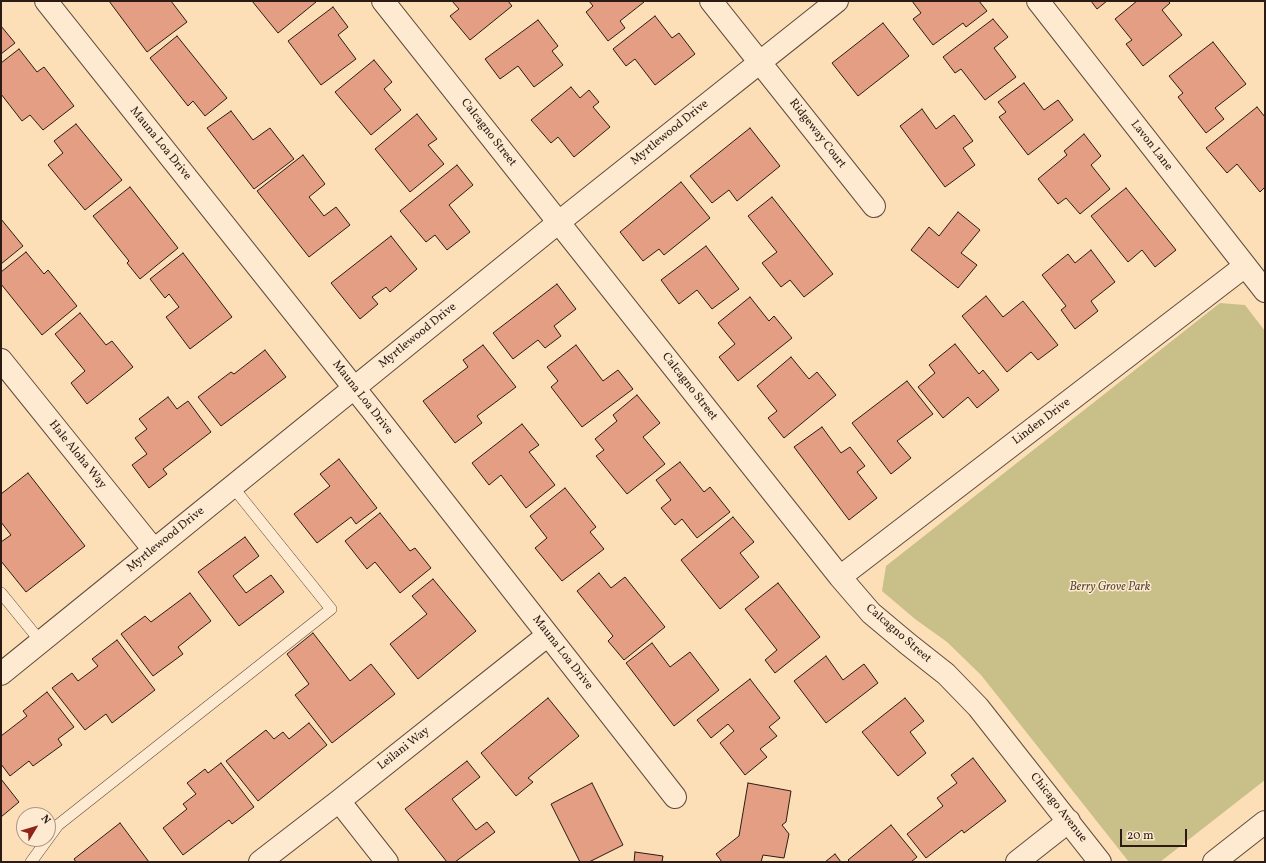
<!DOCTYPE html>
<style>
body{margin:0}
#map{position:relative;width:1266px;height:863px;overflow:hidden;background:#fddfb7;font-family:Vollkorn,serif}
canvas{display:block}
.frame{position:absolute;inset:0;border:2px solid #2b1b14;pointer-events:none}
.north{position:absolute;left:16px;top:807px;width:40px;height:40px;box-sizing:border-box;background:#feead0;border:1px solid #aa9785;border-radius:50%;rotate:52deg;font-size:11px;font-weight:700;line-height:16px;text-align:center;color:#2b1b14}
.north::after{content:'';display:block;margin:auto;width:14px;height:18px;background:#8f2418;clip-path:polygon(50% 0,100% 100%,50% 72%,0 100%)}
.scale{position:absolute;left:1120px;top:829px;width:67px;height:18px;box-sizing:border-box;border:2px solid #2b1b14;border-top:0;padding-left:5px;font-size:12px;line-height:14px;white-space:nowrap;color:#2b1b14;-webkit-text-stroke:3px #feead0;paint-order:stroke}
</style>
<div id="map">
<canvas width="1266" height="863"></canvas>
<div class="frame"></div>
<div class="north">N</div>
<div class="scale">20 m</div>
</div>
<script>
const c = document.querySelector('canvas').getContext('2d');
c.lineJoin = 'round';
function fillPath(path, color) {
  c.fillStyle = color;
  c.fill(path, 'evenodd');
}
function toPath(rows) {
  const path = new Path2D();
  for (const r of rows) {
    path.moveTo(r[0], r[1]);
    for (let i = 2; i < r.length; i += 2) path.lineTo(r[i], r[i + 1]);
  }
  return path;
}
function strokePath(path, color, width, dash) {
  c.strokeStyle = color;
  c.lineWidth = width;
  c.lineCap = dash ? 'butt' : 'round';
  c.setLineDash(dash || []);
  c.stroke(path);
}
function write(font, color, halo, rows, align = 'center') {
  c.font = font + ' Vollkorn,serif';
  c.lineWidth = 3;
  c.setLineDash([]);
  c.textBaseline = 'middle';
  c.strokeStyle = halo;
  c.fillStyle = color;
  for (const [text, x, y, turn = 0] of rows) {
    c.save();
    c.translate(x, y);
    c.rotate((+turn || 0) * Math.PI / 180);
    c.textAlign = isNaN(turn) ? turn : align;
    if (halo) c.strokeText(text, 0, 0);
    c.fillText(text, 0, 0);
    c.restore();
  }
}
const green = toPath([
 [1220,303,1245,305,1265,331,1265,780,1160,862,1129,862,981,675,947,642,915,619,882,591,886,566]
]);
const building = toPath([
 [109,1,171,1,187,22,147,52,109,1],
 [252,1,315,1,316,2,278,33,252,1],
 [452,1,508,1,512,6,470,40,450,16,459,9,452,1],
 [589,1,643,1,644,2,620,21,625,28,608,41,586,12,593,6,589,1],
 [912,1,979,1,987,11,966,27,963,23,933,45,913,19,921,13,912,1],
 [1091,1,1107,1,1097,9,1091,1],
 [1137,1,1168,1,1170,3,1162,10,1182,35,1143,66,1126,44,1132,40,1115,19,1137,1],
 [333,7,348,27,338,35,356,59,321,85,288,41,333,7],
 [655,16,672,38,679,33,695,54,655,85,635,59,626,66,613,49,655,16],
 [993,19,1008,37,994,48,1016,77,985,100,961,69,955,73,943,57,993,19],
 [538,20,558,46,552,51,563,65,534,87,518,66,500,79,485,59,538,20],
 [883,23,909,56,858,96,832,63,883,23],
 [1,26,15,43,1,54,1,26],
 [177,36,227,98,205,116,193,101,188,106,150,58,177,36],
 [1213,42,1246,84,1215,108,1224,119,1206,133,1178,97,1183,93,1169,76,1213,42],
 [19,49,37,72,44,67,74,106,43,130,30,115,22,121,1,94,1,63,19,49],
 [374,60,392,82,384,89,401,110,371,135,335,92,374,60],
 [1024,83,1044,110,1058,100,1073,120,1028,155,999,117,1006,112,998,102,1024,83],
 [571,87,580,98,589,90,599,102,593,107,610,127,574,157,558,137,551,143,531,120,571,87],
 [1257,107,1265,117,1265,187,1260,192,1237,164,1227,173,1206,148,1257,107],
 [922,109,936,129,954,115,973,141,963,148,975,165,945,187,900,126,922,109],
 [231,111,253,140,270,128,294,159,254,189,207,128,231,111],
 [417,114,437,139,428,145,444,164,410,192,375,149,417,114],
 [76,124,122,180,85,210,48,165,63,153,54,141,76,124],
 [750,128,780,166,737,201,729,190,712,203,690,176,750,128],
 [1084,134,1101,156,1091,165,1110,189,1080,214,1066,198,1058,204,1038,179,1067,155,1064,151,1084,134],
 [303,155,325,184,309,197,324,216,336,207,350,225,309,257,257,191,303,155],
 [457,165,473,185,449,205,470,232,447,250,435,235,426,242,400,211,457,165],
 [681,182,710,218,664,255,659,249,643,261,620,232,681,182],
 [130,187,178,248,140,279,127,263,129,261,93,216,130,187],
 [1126,188,1176,250,1155,267,1142,250,1128,262,1091,216,1126,188],
 [772,197,833,274,804,297,790,280,781,287,762,263,777,252,748,216,772,197],
 [958,212,980,230,961,253,977,265,958,288,911,250,929,227,939,236,958,212],
 [1,219,23,246,1,264,1,219],
 [391,236,417,269,390,292,386,287,372,297,378,304,360,319,331,283,391,236],
 [706,246,739,289,712,309,697,290,679,304,661,280,706,246],
 [1091,250,1115,282,1091,301,1098,311,1075,329,1061,310,1066,306,1042,275,1068,254,1075,263,1091,250],
 [26,252,44,274,48,270,77,306,42,335,1,284,1,272,26,252],
 [183,253,232,317,190,349,166,317,179,307,169,294,165,298,150,279,183,253],
 [557,284,576,309,554,326,561,336,545,348,538,340,513,359,493,333,557,284],
 [986,296,1003,317,1023,301,1058,345,1038,360,1031,352,1007,372,962,316,986,296],
 [750,297,769,321,774,316,792,338,738,381,719,357,735,344,718,323,750,297],
 [80,313,106,345,112,341,133,367,87,404,71,383,85,371,55,334,80,313],
 [955,344,979,374,983,370,999,390,977,408,968,397,943,418,918,387,935,373,929,365,955,344],
 [483,345,516,387,477,416,482,423,455,443,423,401,468,367,463,360,483,345],
 [576,345,603,381,618,370,633,389,582,427,551,387,558,381,547,367,576,345],
 [265,350,286,377,221,426,198,397,231,372,234,374,265,350],
 [791,357,809,379,817,372,836,395,784,438,768,418,777,411,757,386,791,357],
 [907,381,933,414,897,441,911,458,891,474,852,423,907,381],
 [637,395,660,423,643,437,665,464,627,494,596,456,604,450,595,439,617,421,613,415,637,395],
 [168,397,177,409,188,401,211,432,163,469,167,474,149,488,132,465,147,454,135,438,147,429,139,419,168,397],
 [522,424,539,445,529,452,555,485,526,508,501,475,489,485,472,463,522,424],
 [822,427,841,453,850,447,865,466,857,472,877,498,849,520,794,447,822,427],
 [339,459,377,508,356,524,351,517,317,543,294,514,330,486,320,474,339,459],
 [680,462,704,492,710,487,730,512,697,538,682,519,675,525,661,508,671,500,656,480,680,462],
 [28,473,85,546,26,592,1,561,1,542,11,535,1,522,1,494,28,473],
 [565,488,596,527,590,532,604,549,562,581,535,548,547,538,530,516,565,488],
 [380,513,410,551,415,548,431,568,400,593,375,562,367,569,345,541,380,513],
 [733,517,754,542,740,553,759,577,720,609,681,560,733,517],
 [245,537,259,556,233,576,246,593,271,575,284,592,239,626,198,572,245,537],
 [599,573,611,588,625,577,665,627,624,660,608,641,613,636,577,591,599,573],
 [433,579,476,631,418,679,390,644,427,614,412,596,433,579],
 [778,583,820,637,775,673,765,660,777,650,745,609,778,583],
 [190,593,211,621,178,647,183,654,153,676,121,634,145,616,151,622,190,593],
 [313,633,350,681,371,664,395,694,332,743,295,695,309,684,287,654,313,633],
 [117,640,155,690,112,723,106,714,85,730,52,688,72,673,78,681,98,666,92,659,117,640],
 [652,643,670,667,690,652,719,690,674,726,626,663,652,643],
 [826,656,843,680,864,664,878,683,826,723,794,681,826,656],
 [750,679,780,718,769,727,777,736,760,749,767,757,745,775,720,743,734,731,728,724,711,738,697,720,750,679],
 [47,692,74,727,58,739,62,745,33,766,29,761,10,776,1,764,1,736,27,716,23,711,47,692],
 [548,698,579,736,528,778,533,782,516,796,481,753,548,698],
 [905,698,924,721,910,732,926,753,898,776,862,732,905,698],
 [309,723,327,745,258,801,226,761,266,730,274,739,283,732,289,739,309,723],
 [973,758,1006,801,964,833,962,830,926,858,907,834,943,806,937,798,957,783,951,775,973,758],
 [467,761,480,777,452,799,476,830,487,822,495,832,455,862,447,862,405,809,467,761],
 [221,763,254,807,232,824,229,820,183,855,163,828,187,809,183,804,196,794,187,783,205,769,208,773,221,763],
 [1,779,19,802,1,817,1,779],
 [592,783,623,845,589,862,580,862,551,804,592,783],
 [748,783,791,791,786,822,782,825,789,834,784,858,763,855,761,862,722,862,716,854,739,836,748,783],
 [120,823,149,862,76,862,74,859,120,823],
 [891,825,917,857,911,862,850,862,848,860,891,825],
 [635,852,663,856,662,862,634,862,635,852],
 [835,854,841,862,825,862,835,854]
]);
const lane = toPath([
 [1,593,41,642],
 [31,862,58,825,331,609,232,486]
]);
const street = toPath([
 [46,1,371,409,675,797],
 [383,1,840,577,871,613,908,644,946,674,978,707,1100,862],
 [711,1,874,206],
 [1038,1,1265,291],
 [1,360,154,550],
 [840,577,1245,266],
 [1,674,559,222,837,1],
 [339,801,387,862],
 [260,862,339,801,548,635],
 [1017,862,1069,821],
 [1214,862,1265,822]
]);
const streetNames = [
 ["Calcagno Street",488,133,52],
 ["Myrtlewood Drive",670,133,-39],
 ["Ridgeway Court",817,134,52],
 ["Mauna Loa Drive",160,144,51],
 ["Lavon Lane",1151,146,52],
 ["Myrtlewood Drive",418,336,-39],
 ["Calcagno Street",689,387,52],
 ["Mauna Loa Drive",362,398,52],
 ["Linden Drive",1042,422,-37],
 ["Hale Aloha Way",77,455,51],
 ["Myrtlewood Drive",166,540,-39],
 ["Calcagno Street",898,634,41],
 ["Mauna Loa Drive",562,653,52],
 ["Leilani Way",404,749,-38],
 ["Chicago Avenue",1058,808,52]
];
const parkNames = [
 ["Berry Grove Park",1110,588]
];
fillPath(green, '#c8bf89');
fillPath(building, '#e39e84');
strokePath(building, '#2b1b14', 1);
strokePath(lane, '#604c3d', 12);
strokePath(street, '#604c3d', 24);
strokePath(lane, '#feead0', 11);
strokePath(street, '#feead0', 22);
write('12px', '#2b1b14', '#feead0', streetNames);
write('italic 12px', '#5a4c37', '#feead0', parkNames);
</script>
